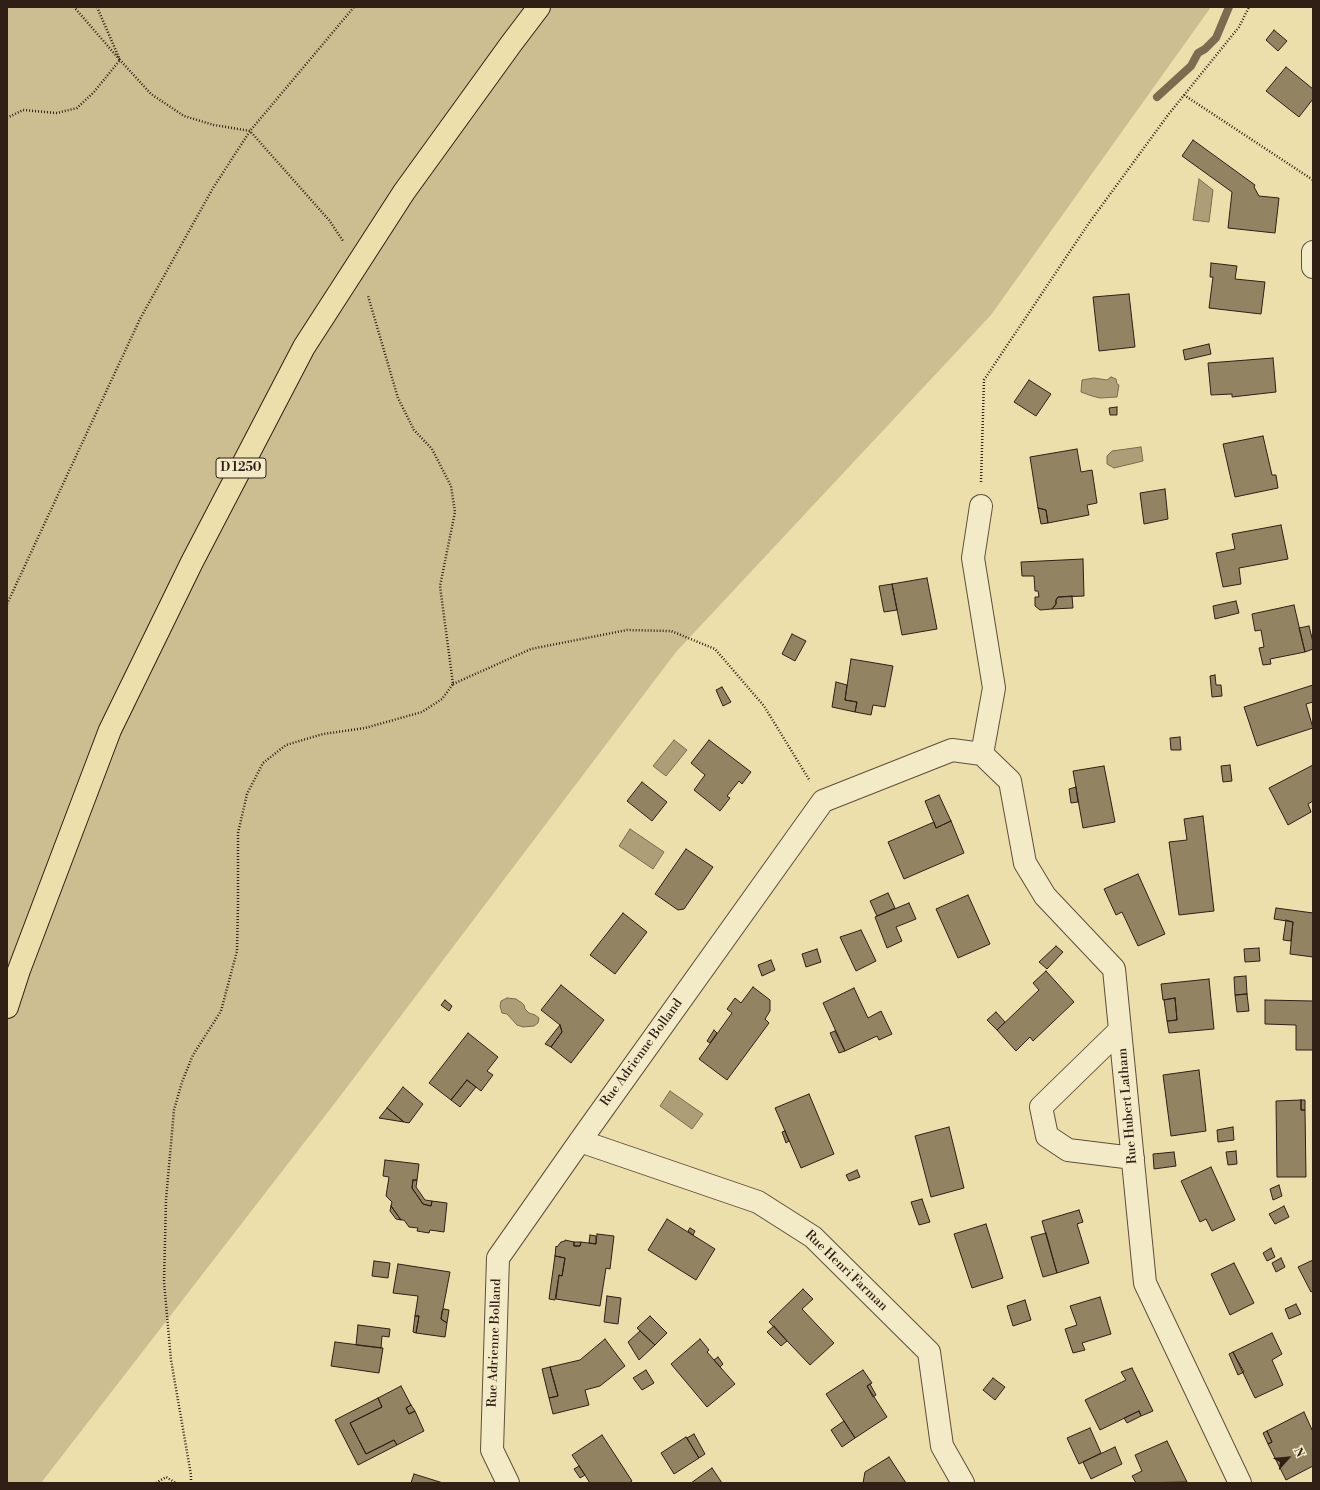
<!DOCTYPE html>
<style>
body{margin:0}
#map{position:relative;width:1320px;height:1490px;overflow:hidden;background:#eddfab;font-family:"Libre Bodoni",serif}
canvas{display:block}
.frame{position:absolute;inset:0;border:8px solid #301f15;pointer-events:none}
.north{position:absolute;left:1268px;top:1438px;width:40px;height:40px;-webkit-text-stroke:3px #f3eac8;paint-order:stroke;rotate:63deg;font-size:11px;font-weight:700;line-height:16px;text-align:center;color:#301f15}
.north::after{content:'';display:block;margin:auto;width:14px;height:18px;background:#301f15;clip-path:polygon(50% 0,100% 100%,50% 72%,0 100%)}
</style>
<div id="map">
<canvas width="1320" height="1490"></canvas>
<div class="frame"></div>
<div class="north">N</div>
</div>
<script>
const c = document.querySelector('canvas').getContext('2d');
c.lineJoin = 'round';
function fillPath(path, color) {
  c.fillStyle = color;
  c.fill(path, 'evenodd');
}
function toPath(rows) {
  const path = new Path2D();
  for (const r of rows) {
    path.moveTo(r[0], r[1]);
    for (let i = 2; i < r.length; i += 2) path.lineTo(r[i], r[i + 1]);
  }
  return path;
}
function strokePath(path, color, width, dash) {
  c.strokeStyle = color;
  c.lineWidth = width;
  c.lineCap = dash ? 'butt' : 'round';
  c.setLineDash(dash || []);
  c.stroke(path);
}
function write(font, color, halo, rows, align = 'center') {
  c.font = font + ' "Libre Bodoni",serif';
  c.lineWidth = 4;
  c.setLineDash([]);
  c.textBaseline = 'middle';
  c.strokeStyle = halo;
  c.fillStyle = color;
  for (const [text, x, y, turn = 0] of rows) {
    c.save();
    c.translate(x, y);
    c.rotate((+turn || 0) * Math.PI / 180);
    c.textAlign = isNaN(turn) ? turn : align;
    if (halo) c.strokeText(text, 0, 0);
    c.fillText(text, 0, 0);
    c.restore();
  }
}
const green = toPath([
 [7,7,1211,7,991,315,676,652,338,1099,41,1483,7,1483]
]);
const water = toPath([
 [1199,179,1213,190,1209,222,1193,220,1199,179],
 [1111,377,1116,379,1117,384,1119,385,1117,397,1100,398,1092,396,1081,392,1082,380,1094,378,1107,380,1111,377],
 [1141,447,1143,461,1114,468,1107,464,1107,456,1112,451,1141,447],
 [674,740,687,750,666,776,653,766,674,740],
 [630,829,664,852,653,869,619,846,630,829],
 [507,998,516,999,522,1003,524,1005,525,1009,529,1013,535,1015,539,1018,538,1023,534,1026,523,1027,517,1025,507,1014,502,1013,500,1006,501,1001,507,998],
 [670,1091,703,1114,692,1129,660,1106,670,1091]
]);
const stream = toPath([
 [1157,97,1191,66,1198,53,1205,49,1216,38,1229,7]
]);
const building = toPath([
 [1274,30,1287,41,1278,51,1266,40,1274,30],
 [1286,67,1313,89,1313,99,1299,117,1266,91,1286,67],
 [1193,140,1255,185,1254,187,1259,196,1279,198,1275,233,1228,228,1232,192,1182,156,1193,140],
 [1211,263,1237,266,1235,279,1265,282,1261,314,1209,308,1213,277,1210,277,1211,263],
 [1129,294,1135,347,1099,351,1093,297,1129,294],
 [1209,344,1211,354,1185,360,1183,350,1209,344],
 [1273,358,1276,392,1232,397,1232,394,1211,395,1208,363,1273,358],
 [1029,380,1051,394,1036,416,1014,402,1029,380],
 [1117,407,1117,415,1110,415,1109,408,1117,407],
 [1263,436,1272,475,1276,475,1278,488,1235,497,1223,444,1263,436],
 [1077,449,1081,472,1092,470,1097,503,1087,505,1089,515,1048,523,1046,510,1038,508,1030,457,1077,449],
 [1165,489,1168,519,1144,524,1140,493,1165,489],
 [1038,508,1046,510,1048,523,1041,524,1038,508],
 [1281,525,1288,559,1239,568,1241,584,1223,587,1216,553,1235,549,1232,534,1281,525],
 [1083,559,1084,596,1058,597,1056,600,1056,604,1052,609,1040,610,1035,606,1035,597,1039,597,1038,591,1035,591,1034,576,1022,576,1021,562,1083,559],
 [927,578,937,629,902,635,892,584,927,578],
 [892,584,897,610,884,612,879,586,892,584],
 [1072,596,1073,608,1052,609,1056,604,1056,600,1058,597,1072,596],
 [1236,601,1239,613,1215,619,1213,606,1236,601],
 [1294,605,1305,652,1270,659,1271,664,1263,665,1259,648,1264,647,1261,630,1255,631,1252,614,1294,605],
 [1309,626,1313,642,1313,649,1305,652,1299,628,1309,626],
 [792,634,806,641,795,661,782,654,792,634],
 [851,659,893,666,885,707,873,705,871,715,855,712,857,702,845,700,851,659],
 [1215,675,1216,685,1221,685,1222,696,1212,697,1210,676,1215,675],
 [836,682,847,685,845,700,857,702,855,712,832,707,836,682],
 [1313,685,1313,702,1306,704,1313,728,1257,746,1244,707,1313,685],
 [722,687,731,702,723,706,716,690,722,687],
 [1180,737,1181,750,1171,750,1170,738,1180,737],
 [709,740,751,772,742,784,739,781,727,796,730,798,720,811,694,790,705,775,691,763,709,740],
 [1230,765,1232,781,1223,782,1221,766,1230,765],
 [1313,765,1313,801,1308,804,1311,812,1288,825,1269,788,1313,765],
 [1104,766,1115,822,1083,828,1073,771,1104,766],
 [642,782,667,802,652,821,627,801,642,782],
 [1076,787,1078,802,1071,803,1069,789,1076,787],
 [939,795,951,821,936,828,925,801,939,795],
 [1203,816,1214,911,1179,915,1169,842,1187,840,1184,819,1203,816],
 [951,821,964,853,904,879,888,842,934,822,936,828,951,821],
 [686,849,713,867,684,909,678,910,655,894,686,849],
 [1138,874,1165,934,1138,946,1122,912,1116,915,1104,889,1138,874],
 [888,893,895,908,877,916,870,901,888,893],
 [968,895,990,944,958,958,936,909,968,895],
 [909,903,916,919,896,927,902,941,887,948,875,917,909,903],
 [1276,908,1313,913,1313,957,1290,954,1293,922,1274,919,1276,908],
 [623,913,647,932,615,974,590,955,623,913],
 [1286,920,1293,922,1291,941,1283,940,1286,920],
 [861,930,876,961,856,971,840,937,861,930],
 [1056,946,1063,952,1047,969,1039,962,1056,946],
 [1259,948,1260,961,1245,962,1244,949,1259,948],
 [817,949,821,962,806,967,802,954,817,949],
 [771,960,775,970,762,976,758,965,771,960],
 [1046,971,1074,1002,1033,1041,1030,1037,1016,1051,997,1030,1039,990,1033,983,1046,971],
 [1246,976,1247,994,1235,995,1234,977,1246,976],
 [1209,979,1214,1029,1169,1033,1167,1021,1177,1020,1175,998,1163,1000,1161,984,1209,979],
 [561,985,604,1020,571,1063,551,1047,562,1032,560,1025,541,1010,561,985],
 [753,987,770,1000,770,1011,765,1019,769,1023,727,1080,699,1059,732,1013,727,1009,735,998,741,1003,753,987],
 [854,988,868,1018,881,1011,892,1034,879,1040,877,1036,845,1051,823,1003,854,988],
 [1247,994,1249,1011,1237,1012,1235,995,1247,994],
 [1175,998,1177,1020,1167,1021,1164,1000,1175,998],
 [445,1000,452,1006,449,1011,441,1005,445,1000],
 [1265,1000,1313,1001,1313,1050,1296,1050,1296,1025,1265,1024,1265,1000],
 [996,1012,1005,1022,997,1030,987,1020,996,1012],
 [560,1025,562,1032,551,1047,545,1044,560,1025],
 [714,1030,717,1033,710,1043,707,1041,714,1030],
 [835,1031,845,1051,839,1053,830,1033,835,1031],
 [468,1033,498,1057,487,1071,493,1075,481,1091,467,1080,451,1100,429,1083,468,1033],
 [1199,1070,1206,1131,1171,1136,1163,1075,1199,1070],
 [467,1080,476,1087,460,1107,451,1100,467,1080],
 [403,1087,423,1104,409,1123,404,1122,387,1108,403,1087],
 [809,1094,834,1154,801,1168,775,1108,809,1094],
 [1301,1100,1305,1100,1305,1110,1301,1110,1301,1100],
 [1301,1100,1301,1110,1305,1110,1306,1177,1277,1177,1276,1101,1301,1100],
 [387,1108,404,1122,379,1118,387,1108],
 [949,1127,964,1188,931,1197,915,1136,949,1127],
 [1233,1127,1234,1140,1218,1142,1217,1130,1233,1127],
 [785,1131,789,1141,786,1143,782,1132,785,1131],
 [1236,1151,1237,1164,1228,1165,1226,1152,1236,1151],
 [1174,1152,1176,1166,1154,1169,1153,1154,1174,1152],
 [385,1160,419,1164,417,1180,413,1180,412,1188,423,1204,431,1206,432,1201,447,1203,444,1232,430,1230,429,1233,417,1231,418,1228,409,1227,404,1220,401,1220,391,1206,392,1202,386,1196,389,1177,383,1176,385,1160],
 [1211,1167,1235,1220,1212,1231,1206,1219,1200,1222,1181,1181,1211,1167],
 [857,1170,860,1177,849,1181,846,1175,857,1170],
 [413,1180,417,1180,416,1187,425,1200,432,1201,431,1206,423,1204,412,1188,413,1180],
 [1279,1185,1282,1196,1273,1200,1270,1189,1279,1185],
 [922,1199,930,1222,919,1225,911,1202,922,1199],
 [391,1206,401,1220,396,1219,390,1211,391,1206],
 [1284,1206,1289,1217,1275,1224,1269,1214,1284,1206],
 [1079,1210,1083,1222,1077,1224,1089,1263,1057,1273,1042,1221,1079,1210],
 [667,1219,715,1249,696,1280,648,1250,667,1219],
 [986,1224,1003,1278,972,1288,954,1234,986,1224],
 [690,1228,695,1231,693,1235,688,1231,690,1228],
 [1046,1233,1057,1273,1043,1277,1031,1237,1046,1233],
 [597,1234,614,1236,610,1269,606,1268,600,1306,556,1299,559,1275,562,1276,565,1258,555,1256,556,1246,557,1247,561,1242,565,1241,565,1240,574,1242,574,1246,580,1246,581,1242,596,1244,597,1234],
 [590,1235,596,1236,596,1244,589,1243,590,1235],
 [574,1242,581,1242,580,1246,574,1246,574,1242],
 [1271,1248,1275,1257,1267,1261,1263,1253,1271,1248],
 [555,1256,565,1258,562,1276,559,1275,555,1300,549,1299,555,1256],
 [1281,1258,1285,1267,1276,1272,1272,1263,1281,1258],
 [1313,1260,1313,1291,1311,1292,1298,1267,1313,1260],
 [374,1261,390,1263,388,1278,372,1276,374,1261],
 [1234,1263,1254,1303,1230,1315,1211,1274,1234,1263],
 [398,1264,450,1272,441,1319,447,1323,445,1337,416,1333,419,1316,415,1316,418,1296,393,1293,398,1264],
 [803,1289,813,1299,802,1309,834,1343,810,1365,769,1322,803,1289],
 [607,1296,621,1298,618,1324,604,1322,607,1296],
 [1100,1297,1111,1334,1082,1343,1085,1350,1073,1353,1065,1329,1077,1325,1070,1306,1100,1297],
 [1025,1300,1031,1320,1013,1326,1007,1306,1025,1300],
 [1296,1304,1301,1314,1289,1319,1285,1309,1296,1304],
 [444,1309,449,1310,447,1323,441,1319,442,1311,444,1309],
 [415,1316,419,1316,416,1333,413,1332,415,1316],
 [650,1316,667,1333,655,1345,637,1328,650,1316],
 [358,1325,390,1329,389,1337,382,1336,381,1348,356,1345,358,1325],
 [774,1326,787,1341,781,1346,767,1332,774,1326],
 [640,1331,655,1345,639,1360,628,1342,640,1331],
 [1272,1333,1282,1354,1272,1360,1283,1385,1255,1398,1233,1352,1272,1333],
 [605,1339,625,1366,600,1386,585,1390,589,1405,553,1414,549,1398,558,1396,550,1367,580,1360,605,1339],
 [700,1339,709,1350,707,1352,735,1384,707,1407,671,1364,700,1339],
 [335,1342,383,1348,379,1373,331,1366,335,1342],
 [1233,1352,1244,1372,1238,1375,1229,1354,1233,1352],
 [718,1357,723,1364,720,1367,714,1360,718,1357],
 [550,1367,558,1396,549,1398,542,1369,550,1367],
 [1132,1368,1153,1411,1141,1416,1139,1411,1100,1430,1085,1400,1126,1380,1121,1372,1132,1368],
 [646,1370,654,1383,642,1390,633,1378,646,1370],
 [863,1370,872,1383,867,1386,887,1417,855,1438,826,1394,863,1370],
 [993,1378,1005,1387,995,1400,983,1390,993,1378],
 [870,1384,876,1395,873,1397,867,1386,870,1384],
 [401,1386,411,1405,406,1408,409,1414,415,1411,424,1431,397,1445,394,1440,366,1454,350,1423,382,1407,378,1398,401,1386],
 [378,1398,382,1407,350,1423,366,1454,394,1440,397,1445,358,1465,335,1420,378,1398],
 [411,1405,415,1411,409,1414,406,1408,411,1405],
 [1139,1411,1141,1416,1127,1423,1124,1418,1139,1411],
 [1304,1412,1313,1432,1313,1466,1286,1480,1268,1444,1272,1442,1267,1431,1304,1412],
 [844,1421,855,1438,842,1447,831,1430,844,1421],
 [1090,1428,1101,1453,1079,1464,1067,1438,1090,1428],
 [1267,1431,1272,1442,1268,1444,1263,1433,1267,1431],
 [694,1434,705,1454,699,1458,687,1438,694,1434],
 [602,1435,632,1481,629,1483,590,1483,572,1455,602,1435],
 [686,1437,699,1458,674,1474,661,1453,686,1437],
 [1167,1441,1187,1482,1136,1483,1132,1476,1142,1471,1135,1455,1167,1441],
 [1115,1447,1122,1464,1091,1479,1083,1462,1115,1447],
 [889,1457,906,1483,863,1483,865,1472,889,1457],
 [579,1466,585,1475,580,1478,574,1469,579,1466],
 [712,1468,722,1483,691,1483,712,1468],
 [414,1474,443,1483,411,1483,414,1474]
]);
const path = toPath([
 [97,7,120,60,151,94,184,116,214,125,250,131,329,220,343,241],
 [1184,95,1313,180],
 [7,118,23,110,57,113,77,108,94,92,120,60,74,7],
 [981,482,984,380,1089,223,1168,115,1239,27,1249,7],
 [7,604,140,319,213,188,250,131,354,7],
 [453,684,531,649,627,630,671,631,715,649,764,706,810,781],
 [156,1483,166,1477,176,1483],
 [191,1483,191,1475,171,1360,164,1282,166,1200,174,1110,182,1082,193,1055,221,1011,237,951,238,906,238,833,247,794,263,763,286,745,323,734,365,728,422,712,442,699,453,684,440,586,455,512,451,486,432,449,414,430,398,398,368,296]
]);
const street = toPath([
 [1313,252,1313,267],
 [981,506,973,558,994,688,982,754],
 [982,754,1010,781,1025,863,1045,896,1114,969,1145,1283,1240,1483],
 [1120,1030,1041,1107,1047,1136,1068,1150,1133,1158],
 [580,1141,758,1202,813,1237,929,1352,942,1446,963,1483],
 [508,1483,492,1450,498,1258,580,1141,823,801,952,750,982,754]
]);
const primary = toPath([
 [7,1007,19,970,110,730,192,562,304,347,404,192,511,44,539,7]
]);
const shields = [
 [241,468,50]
];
const shieldNames = [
 ["D 1250",241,468]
];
const streetNames = [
 ["Rue Adrienne Bolland",642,1053,-54],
 ["Rue Hubert Latham",1128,1106,-95],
 ["Rue Henri Farman",846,1271,44],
 ["Rue Adrienne Bolland",495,1343,-88]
];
fillPath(green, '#cdbe92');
fillPath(water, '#ad9e78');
strokePath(water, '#7b6b50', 1);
strokePath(stream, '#7b6b50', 8);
fillPath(building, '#928363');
strokePath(building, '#301f15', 1);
strokePath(street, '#5f4f3a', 24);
strokePath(primary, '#301f15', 24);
strokePath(path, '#301f15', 2.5, [1, 2]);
strokePath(street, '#f3eac8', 22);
strokePath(primary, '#eddfab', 22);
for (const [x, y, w] of shields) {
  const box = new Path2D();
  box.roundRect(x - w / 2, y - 10, w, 20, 3);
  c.fillStyle = '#f3eac8';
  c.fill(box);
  strokePath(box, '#301f15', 1);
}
write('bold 12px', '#301f15', null, shieldNames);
write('13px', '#301f15', '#f3eac8', streetNames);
</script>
